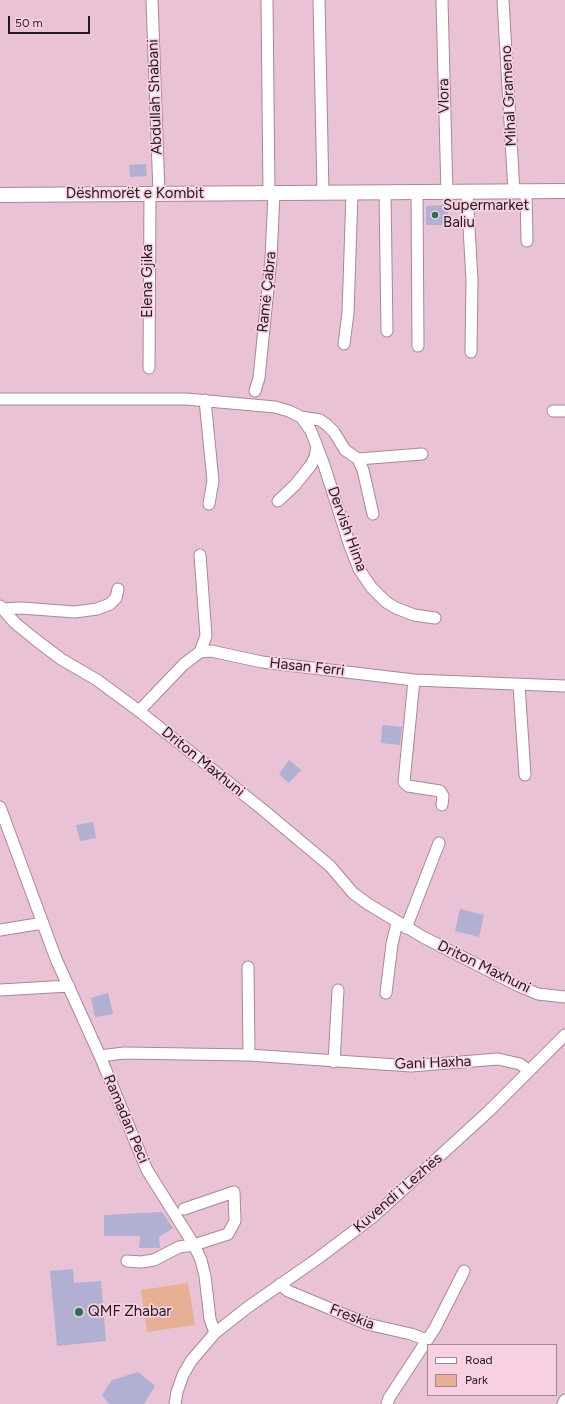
<!DOCTYPE html>
<meta charset="utf-8">
<style>
body{margin:0}
#map{position:relative;width:565px;height:1404px;overflow:hidden;background:#e9c3d5;font-family:Figtree,sans-serif}
canvas{display:block}
.legend{position:absolute;left:427px;top:1344px;width:130px;height:52px;box-sizing:border-box;background:#f7d0e2;border:1px solid #a38694;margin:0;padding:5px 7px;list-style:none;font-size:12px;color:#26181f}
.legend li{display:flex;align-items:center;gap:8px;height:20px}
.legend b{width:20px;border:1px solid #a38694}
.scale{position:absolute;left:8px;top:16px;width:82px;height:18px;box-sizing:border-box;border:2px solid #26181f;border-top:0;padding-left:5px;font-size:12px;line-height:14px;white-space:nowrap;color:#26181f;-webkit-text-stroke:3px #f7d0e2;paint-order:stroke}
</style>
<div id="map">
<canvas width="565" height="1404"></canvas>
<ul class="legend">
<li><b style="height:5px;background:#fff"></b>Road</li>
<li><b style="height:11px;background:#e7b095"></b>Park</li>
</ul>
<div class="scale">50 m</div>
</div>
<script>
const c = document.querySelector('canvas').getContext('2d');
c.lineJoin = 'round';
function fillPath(path, color) {
  c.fillStyle = color;
  c.fill(path, 'evenodd');
}
function toPath(rows) {
  const path = new Path2D();
  for (const r of rows) {
    path.moveTo(r[0], r[1]);
    for (let i = 2; i < r.length; i += 2) path.lineTo(r[i], r[i + 1]);
  }
  return path;
}
function strokePath(path, color, width, dash) {
  c.strokeStyle = color;
  c.lineWidth = width;
  c.lineCap = dash ? 'butt' : 'round';
  c.setLineDash(dash || []);
  c.stroke(path);
}
function write(font, color, halo, rows, align = 'center') {
  c.font = font + ' Figtree,sans-serif';
  c.lineWidth = 3.5;
  c.setLineDash([]);
  c.textBaseline = 'middle';
  c.strokeStyle = halo;
  c.fillStyle = color;
  for (const [text, x, y, turn = 0] of rows) {
    c.save();
    c.translate(x, y);
    c.rotate((+turn || 0) * Math.PI / 180);
    c.textAlign = isNaN(turn) ? turn : align;
    if (halo) c.strokeText(text, 0, 0);
    c.fillText(text, 0, 0);
    c.restore();
  }
}
const green = toPath([
 [188,1283,195,1325,147,1332,141,1290]
]);
const building = toPath([
 [146,164,147,176,130,177,129,165],
 [448,205,448,225,426,225,426,206],
 [382,725,402,727,400,745,381,743],
 [289,760,301,770,289,783,279,774],
 [93,822,96,838,80,841,76,825],
 [460,909,484,915,479,937,455,931],
 [108,993,113,1014,95,1017,91,998],
 [162,1212,173,1228,159,1237,160,1248,139,1248,140,1236,104,1236,104,1215],
 [73,1269,74,1283,101,1281,106,1341,57,1346,50,1271],
 [138,1372,155,1386,144,1404,109,1404,102,1395,112,1380]
]);
const minor = toPath([
 [152,0,159,193],
 [267,0,269,193],
 [319,0,323,193],
 [442,0,447,193],
 [503,0,514,192],
 [526,192,527,241],
 [385,193,387,331],
 [417,193,418,346],
 [467,193,472,280,471,352],
 [344,344,348,313,352,193],
 [149,368,150,194],
 [255,391,259,378,271,259,274,193],
 [0,399,186,399,275,407,289,411,301,417,311,431,324,465,350,546,359,569,371,587,386,602,396,608,414,615,435,618],
 [205,400,213,481,209,504],
 [553,411,565,411],
 [301,417,320,420,327,425,334,432,345,450,358,459,422,454],
 [358,459,363,470,373,514],
 [278,501,295,485,311,465,315,457,317,446],
 [200,555,206,636,200,652],
 [0,606,15,623,36,640,61,659,97,680,139,711,262,809,330,866,353,893,368,904,423,937,519,986,538,994,565,997],
 [0,609,21,608,75,612,97,609,110,604,116,598,118,589],
 [414,680,404,782,408,786,440,791,443,796,442,805],
 [519,685,525,775],
 [139,711,184,664,200,652,211,651,262,662,414,680,565,686],
 [0,807,56,959,100,1056,147,1170,194,1245,201,1260,205,1276,210,1319,215,1333],
 [406,928,439,843],
 [0,930,43,923],
 [248,967,249,1055],
 [0,990,69,986],
 [386,993,392,944,397,923],
 [100,1056,124,1053,249,1055,411,1066,498,1059,520,1064,529,1071],
 [334,1062,338,990],
 [127,1261,141,1262,154,1260,179,1247,194,1245,228,1234,235,1221,234,1192,184,1209],
 [280,1284,288,1291,367,1324,411,1334,427,1340],
 [175,1404,177,1392,183,1375,191,1361,215,1333,248,1307,317,1259,374,1216,489,1111,565,1035],
 [387,1404,389,1398,435,1328,464,1271],
 [563,1404,565,1400]
]);
const major = toPath([
 [0,195,565,191]
]);
const markers = [
 [435,215,4,"#316d58"],
 [79,1312,5,"#316d58"]
];
const streetNames = [
 ["Vlora",444,96,-91],
 ["Mihal Grameno",509,96,-93],
 ["Abdullah Shabani",155,97,-92],
 ["Dëshmorët e Kombit",135,194],
 ["Elena Gjika",148,281,-90],
 ["Ramë Çabra",267,292,-84],
 ["Dervish Hima",347,529,70],
 ["Hasan Ferri",307,667,6],
 ["Driton Maxhuni",203,762,39],
 ["Driton Maxhuni",484,967,26],
 ["Gani Haxha",433,1063,-2],
 ["Ramadan Peci",126,1119,67],
 ["Kuvendi i Lezhës",398,1193,-41],
 ["Freskia",352,1317,21]
];
const poiNames = [
 ["Supermarket",443,206],
 ["Baliu",443,223],
 ["QMF Zhabar",88,1312]
];
fillPath(green, '#e7b095');
fillPath(building, '#b1afd2');
strokePath(minor, '#aa8698', 13);
strokePath(major, '#aa8698', 16);
strokePath(minor, '#fff', 11);
strokePath(major, '#fff', 14);
for (const [x, y, r, color] of markers) {
  const dot = new Path2D();
  dot.arc(x, y, r, 0, 2 * Math.PI);
  c.fillStyle = color;
  c.fill(dot);
  strokePath(dot, '#f7d0e2', 1.5);
}
write('15px', '#26181f', '#f7d0e2', streetNames);
write('15px', '#26181f', '#f7d0e2', poiNames, 'left');
</script>
